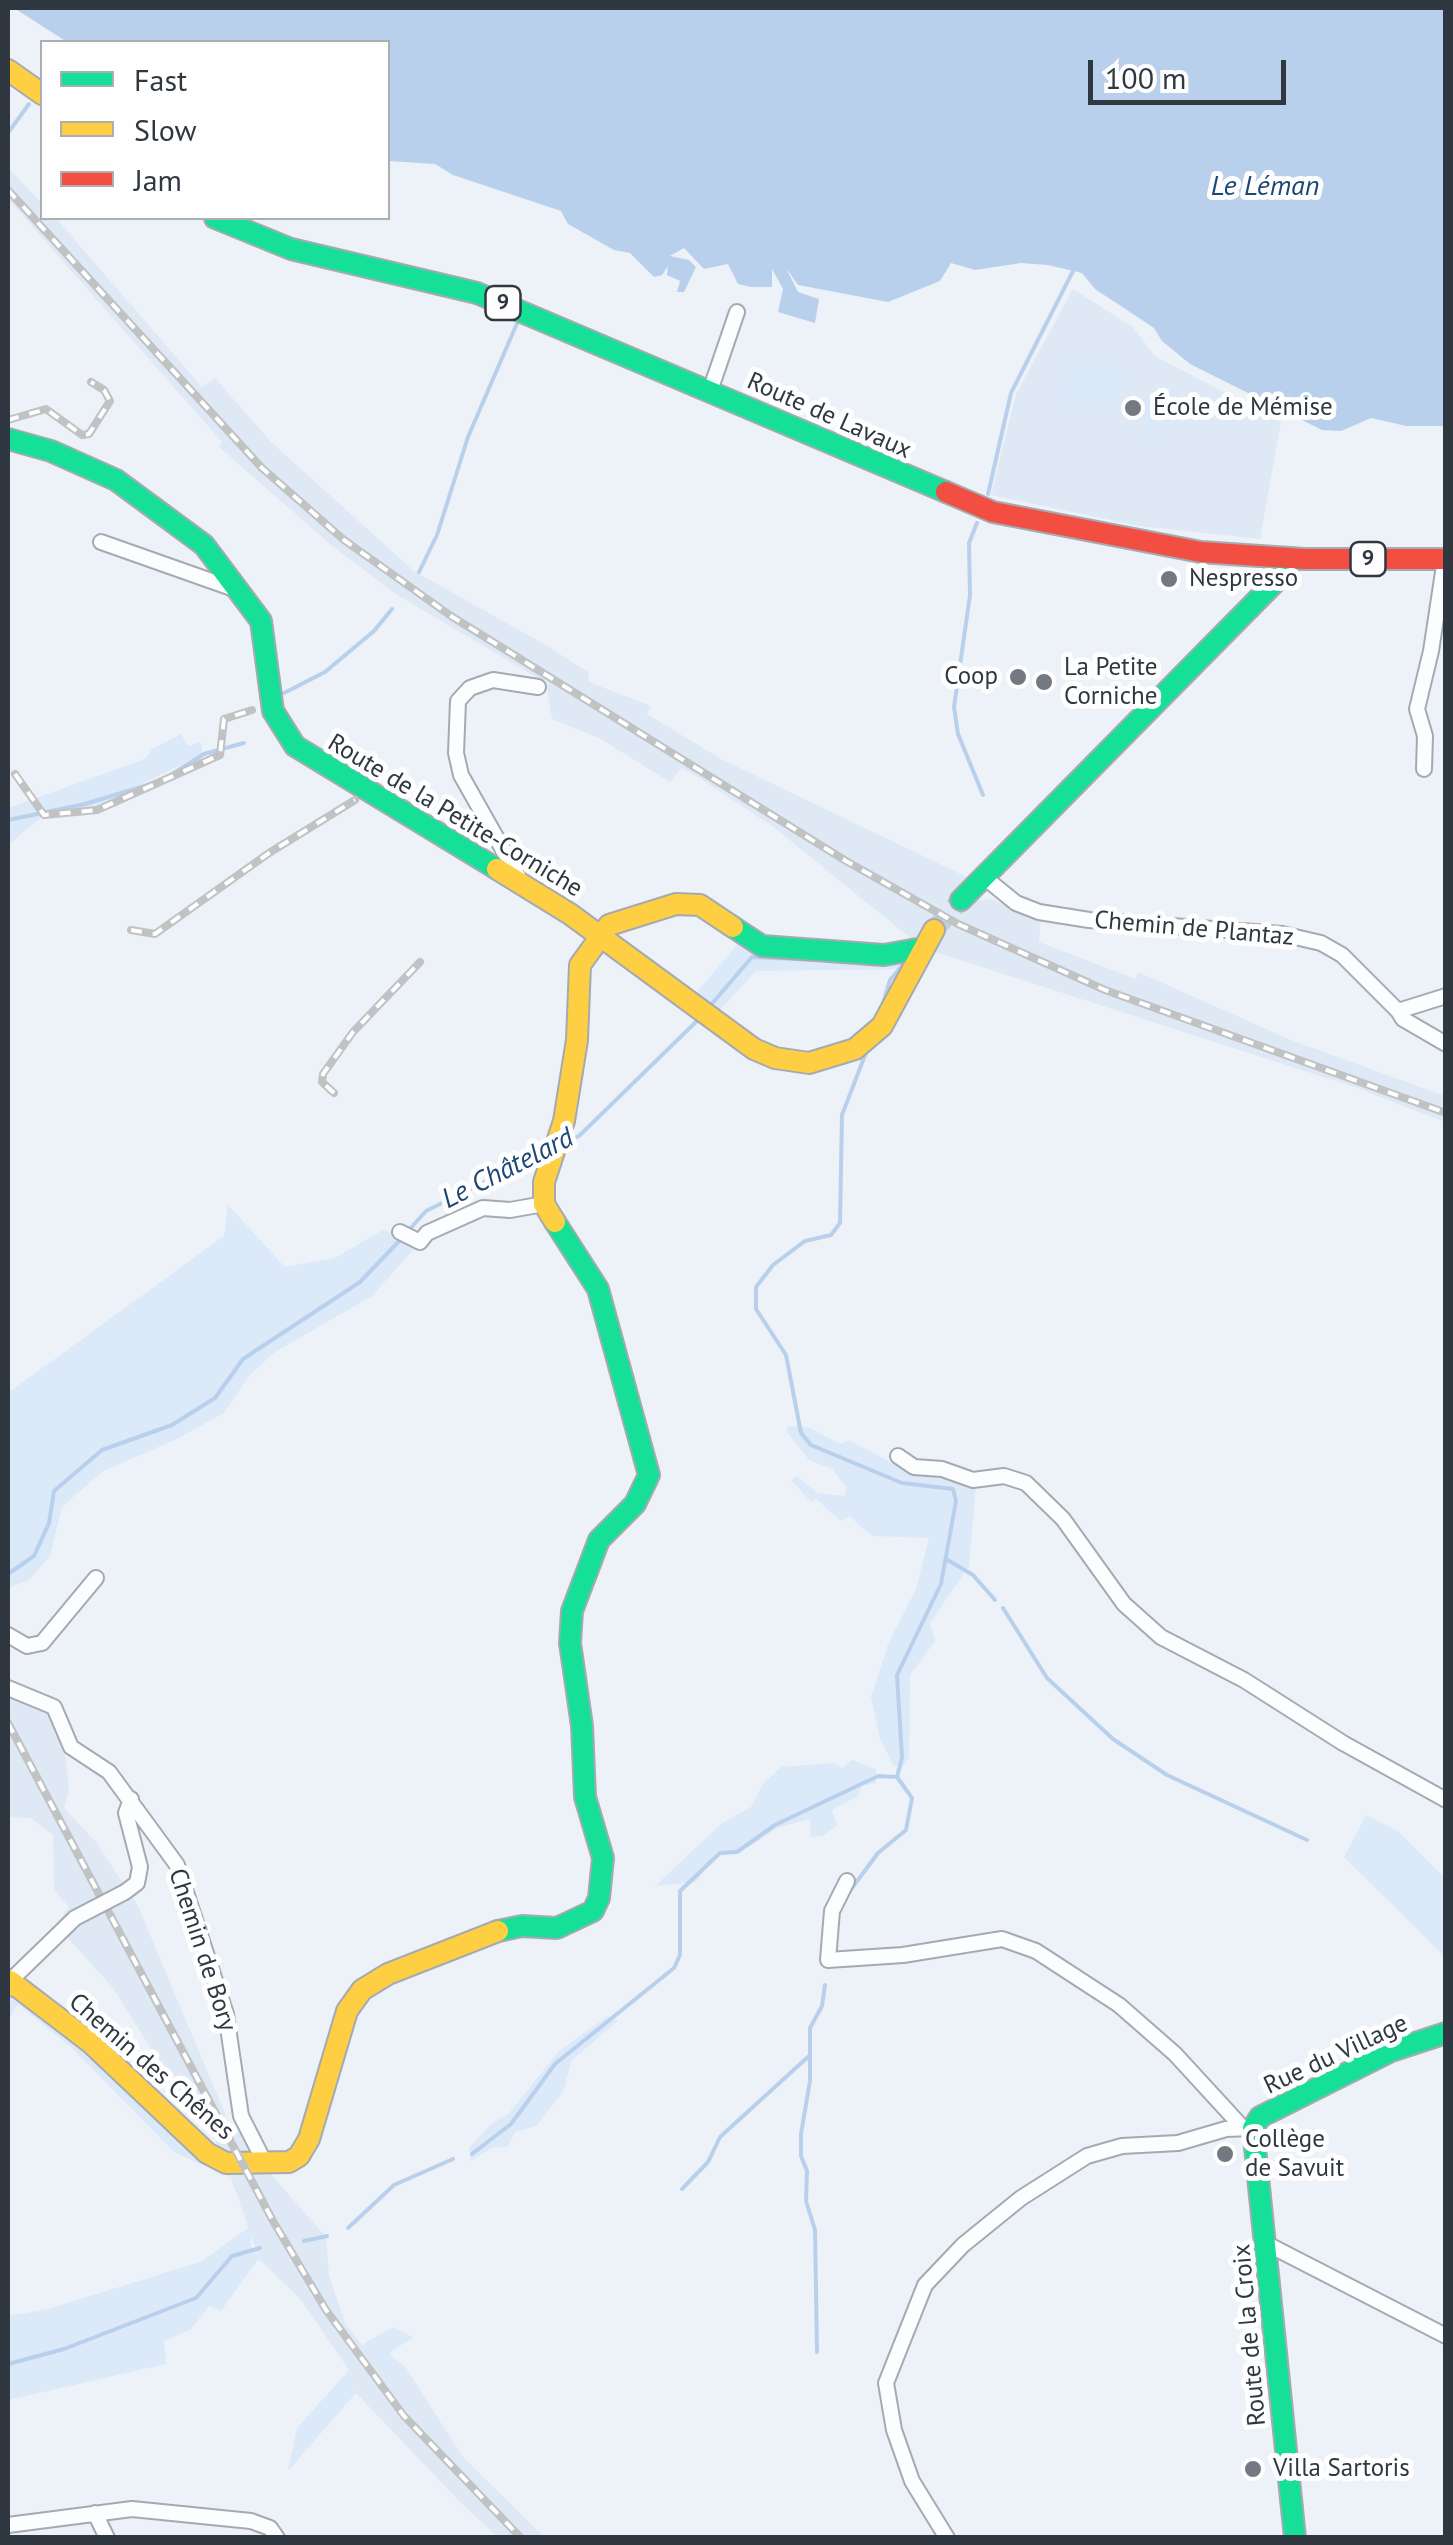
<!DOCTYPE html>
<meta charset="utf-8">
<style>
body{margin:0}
#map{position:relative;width:1453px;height:2545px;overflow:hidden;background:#edf2f8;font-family:"PT Sans",sans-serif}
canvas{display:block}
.frame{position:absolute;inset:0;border:10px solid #2f3841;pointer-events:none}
.legend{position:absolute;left:40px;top:40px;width:350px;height:180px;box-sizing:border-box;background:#fefefe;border:2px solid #abafb2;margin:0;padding:12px 18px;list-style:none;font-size:30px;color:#2f3841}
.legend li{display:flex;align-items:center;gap:20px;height:50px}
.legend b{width:50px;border:2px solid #abafb2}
.scale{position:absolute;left:1088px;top:60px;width:198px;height:45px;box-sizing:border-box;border:5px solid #2f3841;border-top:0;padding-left:12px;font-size:30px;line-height:35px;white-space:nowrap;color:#2f3841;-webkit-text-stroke:8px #fefefe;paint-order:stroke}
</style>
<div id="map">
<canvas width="1453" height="2545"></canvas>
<div class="frame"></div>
<ul class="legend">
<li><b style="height:12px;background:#16e098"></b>Fast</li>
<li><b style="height:12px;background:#ffcf43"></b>Slow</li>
<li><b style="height:12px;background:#f24e42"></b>Jam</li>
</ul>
<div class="scale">100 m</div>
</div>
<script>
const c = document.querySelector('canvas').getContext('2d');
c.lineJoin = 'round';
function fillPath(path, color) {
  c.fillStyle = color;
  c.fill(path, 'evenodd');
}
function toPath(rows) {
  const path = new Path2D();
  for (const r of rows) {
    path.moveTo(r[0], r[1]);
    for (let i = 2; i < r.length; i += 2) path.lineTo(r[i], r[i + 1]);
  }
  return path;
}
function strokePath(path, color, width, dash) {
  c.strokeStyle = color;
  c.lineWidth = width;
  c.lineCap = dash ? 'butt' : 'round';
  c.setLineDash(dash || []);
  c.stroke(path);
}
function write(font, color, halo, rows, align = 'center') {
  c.font = font + ' "PT Sans",sans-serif';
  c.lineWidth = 10;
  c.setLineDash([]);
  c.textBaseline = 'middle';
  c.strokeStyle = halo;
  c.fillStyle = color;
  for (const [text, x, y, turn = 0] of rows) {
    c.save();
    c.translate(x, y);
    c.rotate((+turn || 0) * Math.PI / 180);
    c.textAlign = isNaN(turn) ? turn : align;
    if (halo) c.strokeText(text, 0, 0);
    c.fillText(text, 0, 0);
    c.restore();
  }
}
const built = toPath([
 [8,168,42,203,42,218,56,218,202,387,215,378,270,441,414,571,544,644,588,672,589,682,651,706,647,714,721,759,969,878,957,897,965,902,990,899,1041,917,1039,942,1136,979,1138,972,1291,1040,1445,1096,1445,1122,1354,1087,923,948,772,826,707,783,682,768,670,782,599,738,552,719,546,683,394,593,330,544,219,447,222,442,8,199],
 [1073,289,1133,327,1155,356,1281,422,1260,539,1139,526,991,495,1016,394],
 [8,1688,42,1698,71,1747,65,1753,69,1789,64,1808,96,1842,138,1906,229,2123,274,2162,271,2174,326,2237,329,2276,346,2325,368,2352,392,2356,406,2368,463,2457,544,2537,498,2537,463,2505,356,2393,349,2370,301,2300,259,2259,226,2163,213,2149,217,2141,186,2086,177,2090,113,1988,56,1925,69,1907,54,1890,53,1835,30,1818,8,1817]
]);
const green = toPath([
 [1065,358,1124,368,1117,410,1057,400],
 [1150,388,1171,391,1164,438,1143,436],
 [181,734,188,746,201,742,203,754,96,806,43,816,8,845,8,808,145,759,152,749],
 [746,934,763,946,911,948,906,969,756,971,716,1014,693,997],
 [228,1205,285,1267,335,1258,383,1230,420,1242,372,1296,275,1352,249,1376,224,1413,177,1439,103,1471,62,1507,50,1556,29,1580,8,1588,8,1393,224,1236],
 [787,1426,808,1427,840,1444,849,1440,894,1464,941,1472,976,1485,969,1566,930,1623,935,1641,910,1675,909,1758,902,1767,893,1765,880,1739,871,1697,888,1644,916,1589,929,1538,872,1536,849,1516,841,1521,816,1499,811,1502,791,1480,797,1476,817,1493,845,1496,846,1487,832,1469,809,1460,787,1432],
 [852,1760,876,1769,876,1783,862,1786,858,1796,832,1810,837,1825,823,1836,811,1837,810,1819,777,1828,749,1847,713,1857,696,1882,655,1886,722,1823,751,1807,763,1784,781,1767,834,1763,842,1768],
 [1366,1815,1398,1831,1445,1878,1445,1957,1344,1857],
 [8,1975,226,2163,230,2177,174,2152,71,2047,18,2004,8,2020],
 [608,2016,618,2021,572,2060,563,2092,536,2126,515,2132,507,2147,492,2148,471,2161,469,2148,492,2123,509,2113,559,2051],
 [251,2226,251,2246,259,2258,221,2311,209,2306,190,2330,164,2341,166,2364,8,2400,8,2316,48,2309,200,2262],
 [393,2327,413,2337,391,2352,393,2384,362,2345],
 [349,2370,356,2393,288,2471,297,2428]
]);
const water = toPath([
 [14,8,1445,8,1445,426,1406,426,1371,418,1341,431,1322,430,1190,364,1162,341,1154,328,1095,289,1082,273,1048,265,1021,263,975,270,951,263,940,281,888,302,798,285,786,268,798,292,819,299,815,323,778,312,783,289,772,269,772,287,751,287,738,284,728,264,704,269,684,248,670,256,689,260,696,267,684,292,677,292,680,281,667,275,668,266,662,275,654,277,630,253,614,250,568,224,561,211,453,175,435,164,388,161,388,42,67,42]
]);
const stream = toPath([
 [8,133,29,104],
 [988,494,1011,393,1073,271],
 [977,523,969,543,970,595,954,707,958,734,983,795],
 [419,572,437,535,468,437,518,321],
 [284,693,325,672,374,631,392,609],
 [8,820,85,804,161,781,204,754,244,743],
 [883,1003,890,980,907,960],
 [710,1006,752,957,817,960],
 [867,1050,842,1115,840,1223,831,1235,805,1241,773,1265,756,1287,756,1309,786,1355,801,1433,811,1445,902,1483,953,1489,956,1501,941,1584,897,1675,902,1758,897,1777],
 [565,1142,579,1136,701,1017],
 [409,1230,426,1211,547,1151],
 [946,1559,973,1575,995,1600],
 [8,1574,34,1556,49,1523,54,1491,102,1450,172,1425,215,1398,243,1359,360,1282,403,1237],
 [1003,1608,1047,1678,1113,1739,1167,1775,1307,1840],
 [846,1896,878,1853,906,1830,912,1798,897,1777],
 [472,2154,511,2124,555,2064,674,1968,680,1955,680,1891,720,1853,737,1852,775,1825,878,1776,897,1777],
 [682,2189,708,2162,720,2137,809,2056],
 [348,2228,394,2185,453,2159],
 [304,2241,327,2236],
 [817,2352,815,2230,806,2201,807,2171,801,2156,801,2134,810,2081,810,2028,822,2006,825,1985],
 [8,2364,64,2349,196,2298,232,2256,260,2248]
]);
const secondaryTunnel = toPath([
 [934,930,961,900]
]);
const street = toPath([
 [710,391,737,312],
 [101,542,237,590],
 [1424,769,1425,736,1417,709,1431,651,1445,559],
 [984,877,1016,903,1039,912,1089,920,1282,934,1321,943,1342,955,1398,1011,1446,996],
 [523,885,461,775,456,753,458,701,470,688,493,680,538,687],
 [1398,1011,1403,1019,1446,1044],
 [400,1232,420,1242,427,1233,483,1208,510,1210,544,1204],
 [898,1456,914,1467,942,1469,973,1480,1004,1476,1026,1483,1063,1519,1124,1604,1161,1637,1244,1680,1343,1743,1446,1800],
 [8,1635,27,1646,42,1643,96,1578],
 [8,1688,54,1707,71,1747,109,1772,177,1865,226,2014,241,2116,265,2163],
 [847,1881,832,1911,828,1960,903,1955,1002,1939,1036,1951,1119,2005,1175,2054,1243,2128],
 [125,1892,137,1883,140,1867,126,1813,131,1799],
 [10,1981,75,1918],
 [1267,2244,1446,2336],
 [95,2513,107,2538],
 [8,2525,132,2509,251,2521,270,2528,277,2538],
 [947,2538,912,2481,894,2430,886,2383,925,2285,963,2245,1021,2198,1087,2156,1122,2146,1178,2143,1226,2129,1253,2128]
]);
const fast = toPath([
 [215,218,291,249,477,293,946,492],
 [8,439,51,451,116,480,204,545,261,621,273,711,295,746,497,869],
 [961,900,1288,569,1291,558],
 [733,927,762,946,884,955,923,948],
 [498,1931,522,1926,557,1928,593,1911,599,1898,603,1858,585,1797,582,1726,570,1643,572,1611,599,1540,635,1504,649,1475,598,1289,555,1222],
 [1295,2538,1253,2128,1260,2117,1391,2051,1446,2033]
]);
const slow = toPath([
 [8,70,42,94],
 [497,869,570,914,754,1049,775,1058,809,1063,855,1049,882,1026,934,930],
 [555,1222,544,1204,544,1182,564,1121,577,1040,580,965,609,925,676,904,700,905,733,927],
 [8,1986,10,1981,91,2043,207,2153,226,2163,289,2162,299,2156,309,2139,347,2011,362,1990,388,1974,498,1931]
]);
const jam = toPath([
 [946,492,993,512,1201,552,1304,559,1446,559]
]);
const rail = toPath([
 [8,190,262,468,344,540,451,616,846,861,958,924,1105,990,1446,1113],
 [8,420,46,409,82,435,89,434,110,401,104,390,91,382],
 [15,774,44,815,97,810,220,755,224,719,252,710],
 [131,930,155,934,269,853,355,800],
 [334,1093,322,1082,323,1074,353,1032,420,962],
 [8,1723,273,2221,326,2310,404,2416,521,2538]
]);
const streetBridge = toPath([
 [75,1918,125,1892]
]);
const markers = [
 [1133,408,10,"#727981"],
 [1169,579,10,"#727981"],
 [1018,677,10,"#727981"],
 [1044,682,10,"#727981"],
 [1225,2154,10,"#727981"],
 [1253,2469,10,"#727981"]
];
const shields = [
 [503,303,35],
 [1368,559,35]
];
const shieldNames = [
 ["9",503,303],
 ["9",1368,559]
];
const poiNames = [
 ["École de Mémise",1153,408],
 ["Nespresso",1189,579],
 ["La Petite",1064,668],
 ["Corniche",1064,697],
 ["Coop",998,677,"right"],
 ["Collège",1245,2140],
 ["de Savuit",1245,2169],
 ["Villa Sartoris",1273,2469]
];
const streetNames = [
 ["Route de Lavaux",829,416,24],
 ["Route de la Petite-Corniche",455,816,31],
 ["Chemin de Plantaz",1194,929,5],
 ["Chemin de Bory",202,1950,72],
 ["Rue du Village",1336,2055,-25],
 ["Chemin des Chênes",151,2067,41],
 ["Route de la Croix",1250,2335,-95]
];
const waterNames = [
 ["Le Léman",1265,187],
 ["Le Châtelard",508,1169,-27]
];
fillPath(built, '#dfe9f6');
fillPath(green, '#dbe9f9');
fillPath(water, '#b8d0eb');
strokePath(stream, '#b8d0eb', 4);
strokePath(secondaryTunnel, '#c7cdd3', 20, [20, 10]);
strokePath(street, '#a5aab2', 18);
strokePath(fast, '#a5aab2', 24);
strokePath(slow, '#a5aab2', 24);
strokePath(jam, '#a5aab2', 24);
strokePath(street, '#fcfdfe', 14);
strokePath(fast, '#16e098', 20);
strokePath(slow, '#ffcf43', 20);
strokePath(jam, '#f24e42', 20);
strokePath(rail, '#c0c2c3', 8);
strokePath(rail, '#fefefe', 4, [11]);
strokePath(streetBridge, '#a5aab2', 18, []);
strokePath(streetBridge, '#fcfdfe', 14);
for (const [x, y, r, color] of markers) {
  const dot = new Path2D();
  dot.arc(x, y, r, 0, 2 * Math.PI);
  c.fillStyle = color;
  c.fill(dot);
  strokePath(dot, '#fefefe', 4);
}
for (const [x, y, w] of shields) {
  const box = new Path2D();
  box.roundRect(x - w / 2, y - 17, w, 34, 8);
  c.fillStyle = '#fefefe';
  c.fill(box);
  strokePath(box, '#2f3841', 2.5);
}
write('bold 22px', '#2f3841', null, shieldNames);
write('25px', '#2f3841', '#fefefe', poiNames, 'left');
write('25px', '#2f3841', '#fefefe', streetNames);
write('italic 28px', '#1b4775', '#fefefe', waterNames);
</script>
